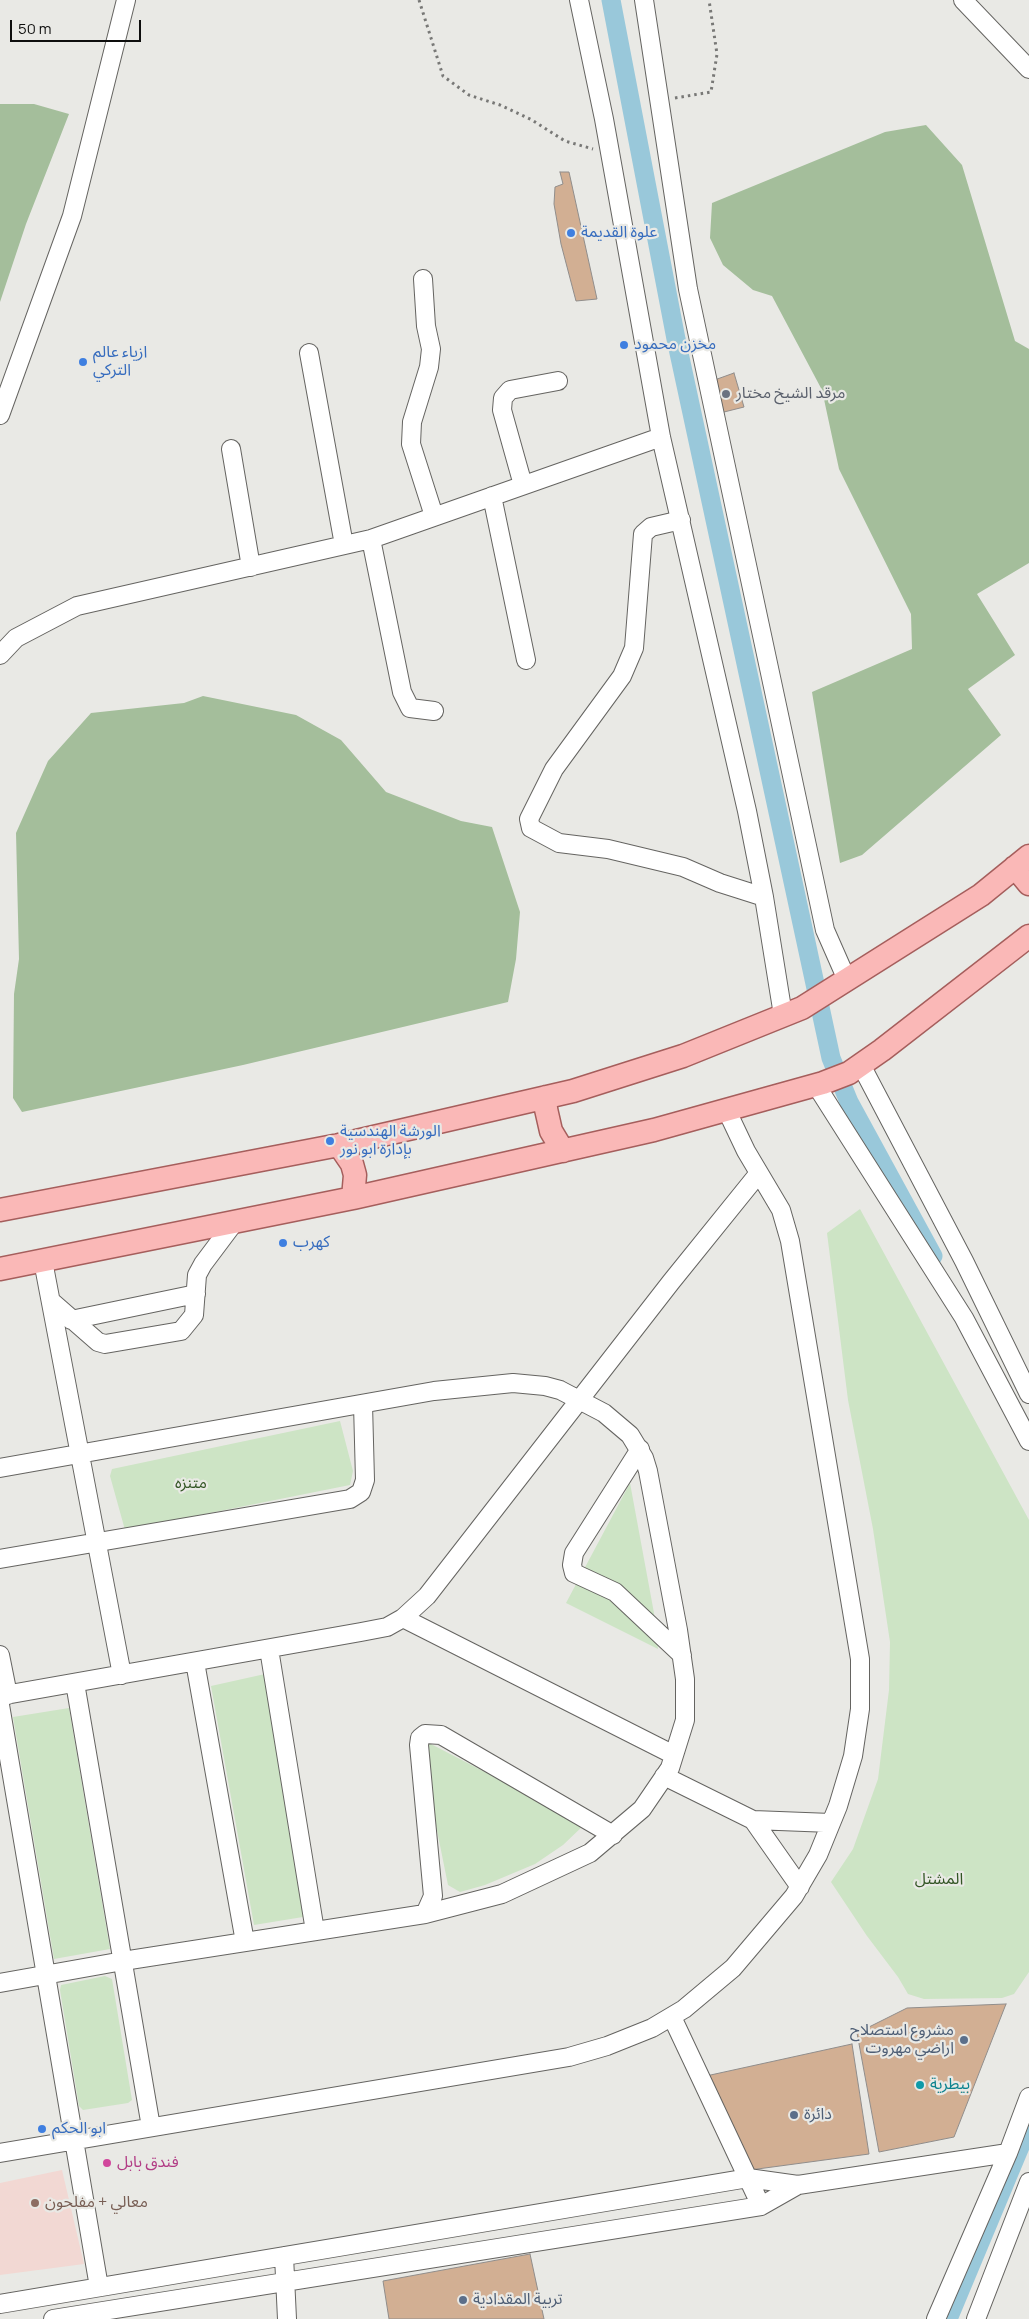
<!DOCTYPE html>
<meta charset="utf-8">
<style>
body{margin:0}
#map{position:relative;width:1029px;height:2319px;overflow:hidden;background:#e9e9e5;font-family:Manrope,sans-serif}
canvas{display:block}
.scale{position:absolute;left:10px;top:20px;width:131px;height:22px;box-sizing:border-box;border:2px solid #0e0e0d;border-top:0;padding-left:6px;font-size:15px;line-height:18px;white-space:nowrap;color:#0e0e0d;-webkit-text-stroke:4px #e9e9e5;paint-order:stroke}
</style>
<div id="map">
<canvas width="1029" height="2319"></canvas>
<div class="scale">50 m</div>
</div>
<script>
const c = document.querySelector('canvas').getContext('2d');
c.lineJoin = 'round';
function fillPath(path, color) {
  c.fillStyle = color;
  c.fill(path, 'evenodd');
}
function toPath(rows) {
  const path = new Path2D();
  for (const r of rows) {
    path.moveTo(r[0], r[1]);
    for (let i = 2; i < r.length; i += 2) path.lineTo(r[i], r[i + 1]);
  }
  return path;
}
function strokePath(path, color, width, dash) {
  c.strokeStyle = color;
  c.lineWidth = width;
  c.lineCap = dash ? 'butt' : 'round';
  c.setLineDash(dash || []);
  c.stroke(path);
}
function write(font, color, halo, rows, align = 'center') {
  c.font = font + ' Manrope,"Noto Sans Arabic",sans-serif';
  c.lineWidth = 4.5;
  c.setLineDash([]);
  c.textBaseline = 'middle';
  c.strokeStyle = halo;
  c.fillStyle = color;
  for (const [text, x, y, turn = 0] of rows) {
    c.save();
    c.translate(x, y);
    c.rotate((+turn || 0) * Math.PI / 180);
    c.textAlign = isNaN(turn) ? turn : align;
    if (halo) c.strokeText(text, 0, 0);
    c.fillText(text, 0, 0);
    c.restore();
  }
}
const education = toPath([
 [62,2170,84,2264,0,2275,0,2183]
]);
const green = toPath([
 [860,1209,1029,1520,1029,1972,1014,1994,1002,1998,924,1999,908,1994,898,1977,867,1936,831,1882,853,1849,878,1779,889,1690,890,1642,873,1529,848,1400,827,1233],
 [340,1421,353,1471,350,1485,125,1530,110,1476,112,1469],
 [630,1483,654,1613,658,1649,566,1603],
 [265,1674,309,1916,254,1925,211,1686],
 [69,1708,110,1949,54,1959,13,1717],
 [429,1743,585,1824,563,1845,535,1864,485,1885,460,1892,448,1885,423,1761,424,1750],
 [105,1976,112,1979,132,2100,128,2103,83,2110,79,2106,60,1990,61,1985]
]);
const forest = toPath([
 [0,104,34,104,69,114,26,224,0,302],
 [926,125,962,165,1015,341,1029,349,1029,563,977,594,1015,655,968,689,1001,735,862,855,840,863,812,692,912,649,911,614,839,469,822,390,772,296,753,290,723,265,710,238,712,203,885,132],
 [203,696,296,715,341,740,386,792,461,821,492,827,520,912,516,959,508,1002,243,1065,22,1112,13,1098,14,994,19,959,16,833,48,761,91,713,184,703]
]);
const canal = toPath([
 [611,0,676,339,831,1058,849,1102,933,1256],
 [948,2319,1029,2125]
]);
const building = toPath([
 [560,172,569,172,597,299,576,301,561,244,554,204,555,187,563,184,560,172],
 [734,373,744,407,716,414,709,382,734,373],
 [1006,2004,954,2137,879,2152,857,2033,907,2008,1006,2004],
 [852,2044,869,2154,750,2170,706,2076,852,2044],
 [530,2254,544,2319,389,2319,383,2281,530,2254]
]);
const path = toPath([
 [419,0,443,76,469,95,500,105,532,120,565,141,593,149],
 [675,98,711,92,717,54,709,0]
]);
const minor = toPath([
 [579,0,604,119,661,437,747,811,764,897,783,1015],
 [644,0,688,289,825,930,847,980],
 [963,0,1029,69],
 [423,279,426,326,431,349,429,367,412,422,411,444,434,516],
 [309,353,344,545],
 [0,415,72,216,126,0],
 [231,449,251,567],
 [523,485,502,410,503,398,510,390,558,381],
 [492,496,526,660],
 [681,520,651,527,643,534,634,648,622,676,554,769,529,819,531,828,559,843,608,849,683,867,720,883,764,897],
 [371,539,402,692,410,708,434,711],
 [0,655,16,638,77,606,371,539,661,437],
 [861,1065,964,1261,1029,1394],
 [816,1085,964,1318,1029,1441],
 [43,1261,122,1675],
 [51,1301,98,1342,105,1344,181,1331,194,1315,197,1275,203,1264,233,1224],
 [71,1320,196,1294],
 [640,1449,574,1553,572,1565,574,1573,615,1592,682,1655],
 [0,1468,434,1391,513,1383,545,1386,560,1390,604,1413,630,1435,644,1458,648,1471,678,1630,685,1679,685,1720,670,1768,642,1809,590,1853,502,1894,425,1914],
 [0,1559,350,1499,361,1492,365,1480,363,1404],
 [403,1618,674,1755],
 [269,1649,315,1931],
 [0,1655,8,1695],
 [195,1662,245,1942],
 [75,1683,151,2127],
 [0,1696,361,1632,387,1627,403,1618,427,1596,671,1282,759,1173],
 [0,1705,99,2287],
 [664,1776,753,1820,831,1823],
 [753,1820,800,1887],
 [0,1983,123,1961,425,1914,433,1896,419,1745,420,1738,425,1734,441,1735,613,1835],
 [672,2017,761,2206],
 [0,2153,569,2057,607,2046,652,2028,684,2009,733,1968,794,1896,818,1855,838,1806,853,1756,860,1709,860,1659,790,1241,781,1210,746,1151,727,1111],
 [284,2256,287,2319],
 [0,2304,748,2178,798,2185,1008,2153],
 [53,2319,761,2206,798,2185],
 [936,2319,1008,2153,1029,2097],
 [976,2319,1029,2182]
]);
const major = toPath([
 [1015,867,1029,884],
 [546,1097,546,1109,551,1131,563,1151],
 [339,1145,352,1164,355,1175,353,1198],
 [0,1210,339,1145,573,1091,683,1056,802,1008,981,895,1029,856],
 [0,1269,353,1198,654,1130,823,1083,849,1073,882,1050,1029,936]
]);
const markers = [
 [571,233,5,"#3f7fe0"],
 [624,345,5,"#3f7fe0"],
 [83,362,5,"#3f7fe0"],
 [726,394,5,"#6b7280"],
 [330,1141,5,"#3f7fe0"],
 [283,1243,5,"#3f7fe0"],
 [964,2040,5,"#5c6f8a"],
 [920,2085,5,"#0f9aa8"],
 [794,2115,5,"#5c6f8a"],
 [42,2129,5,"#3f7fe0"],
 [107,2163,5,"#d1479c"],
 [35,2203,5,"#8d6e63"],
 [463,2300,5,"#5c6f8a"]
];
const shopNames = [
 ["علوة القديمة",581,233],
 ["مخزن محمود",634,345],
 ["ازياء عالم",93,353],
 ["التركي",93,371],
 ["الورشة الهندسية",340,1132],
 ["بإدارة ابو نور",340,1150],
 ["كهرب",293,1243],
 ["ابو الحكم",52,2129]
];
const worshipNames = [
 ["مرقد الشيخ مختار",736,394]
];
const parkNames = [
 ["متنزه",191,1484],
 ["المشتل",939,1880]
];
const serviceNames = [
 ["مشروع استصلاح",954,2031,"right"],
 ["اراضي مهروت",954,2049,"right"],
 ["دائرة",804,2115],
 ["تربية المقدادية",473,2300]
];
const cultureNames = [
 ["بيطرية",930,2085]
];
const hotelNames = [
 ["فندق بابل",117,2163]
];
const educationNames = [
 ["معالي + مفلحون",45,2203]
];
fillPath(education, '#f2d8d3');
fillPath(green, '#cde4c5');
fillPath(forest, '#a4be9b');
strokePath(canal, '#99c8da', 19);
fillPath(building, '#d2af93');
strokePath(building, '#908d8b', 1);
strokePath(minor, '#656461', 20);
strokePath(major, '#a55e5c', 25);
strokePath(path, '#787876', 3, [2.5, 4]);
strokePath(minor, '#fff', 18);
strokePath(major, '#fab8b7', 22);
for (const [x, y, r, color] of markers) {
  const dot = new Path2D();
  dot.arc(x, y, r, 0, 2 * Math.PI);
  c.fillStyle = color;
  c.fill(dot);
  strokePath(dot, '#e9e9e5', 2);
}
write('16px', '#366cbe', '#e9e9e5', shopNames, 'left');
write('16px', '#5b616d', '#e9e9e5', worshipNames, 'left');
write('16px', '#335625', '#e9e9e5', parkNames);
write('16px', '#4e5e75', '#e9e9e5', serviceNames, 'left');
write('16px', '#0d838f', '#e9e9e5', cultureNames, 'left');
write('16px', '#b23c85', '#e9e9e5', hotelNames, 'left');
write('16px', '#785e54', '#e9e9e5', educationNames, 'left');
</script>
